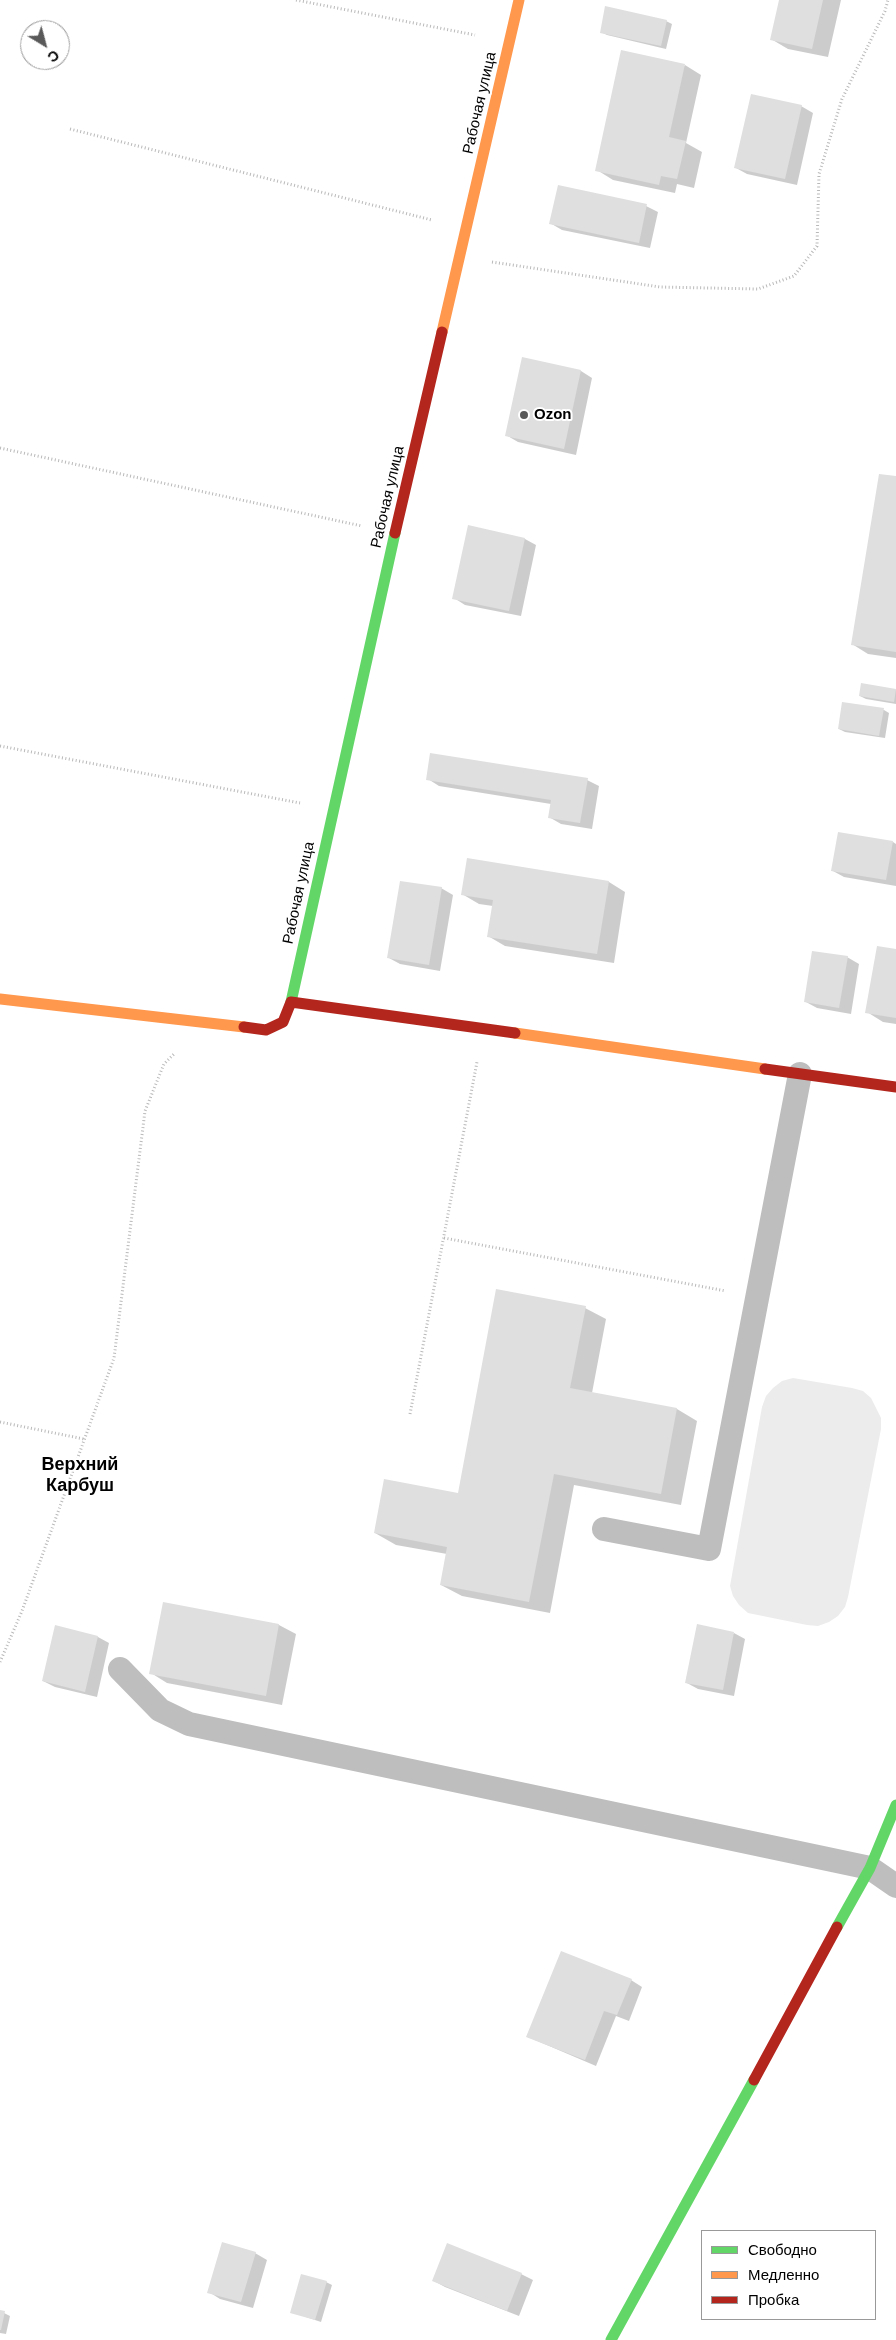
<!DOCTYPE html>
<meta charset="utf-8">
<style>
body{margin:0}
#map{position:relative;width:896px;height:2340px;overflow:hidden;background:#fff;font-family:Helvetica,sans-serif}
canvas{display:block}
.legend{position:absolute;left:701px;top:2230px;width:175px;height:90px;box-sizing:border-box;background:#fff;border:1px solid #999;margin:0;padding:6px 9px;list-style:none;font-size:15px;color:#000}
.legend li{display:flex;align-items:center;gap:10px;height:25px}
.legend b{width:25px;border:1px solid #999}
.north{position:absolute;left:20px;top:20px;width:50px;height:50px;box-sizing:border-box;background:#fff;border:1px solid #999;border-radius:50%;rotate:143deg;font-size:14px;font-weight:700;line-height:20px;text-align:center;color:#000}
.north::after{content:'';display:block;margin:auto;width:18px;height:22px;background:#595959;clip-path:polygon(50% 0,100% 100%,50% 72%,0 100%)}
</style>
<div id="map">
<canvas width="896" height="2340"></canvas>
<ul class="legend">
<li><b style="height:6px;background:#63d668"></b>Свободно</li>
<li><b style="height:6px;background:#ff974d"></b>Медленно</li>
<li><b style="height:6px;background:#b3261e"></b>Пробка</li>
</ul>
<div class="north">С</div>
</div>
<script>
const c = document.querySelector('canvas').getContext('2d');
c.lineJoin = 'round';
function fillPath(path, color) {
  c.fillStyle = color;
  c.fill(path, 'evenodd');
}
function toPath(rows) {
  const path = new Path2D();
  for (const r of rows) {
    path.moveTo(r[0], r[1]);
    for (let i = 2; i < r.length; i += 2) path.lineTo(r[i], r[i + 1]);
  }
  return path;
}
function strokePath(path, color, width, dash) {
  c.strokeStyle = color;
  c.lineWidth = width;
  c.lineCap = dash ? 'butt' : 'round';
  c.setLineDash(dash || []);
  c.stroke(path);
}
function write(font, color, halo, rows, align = 'center') {
  c.font = font + ' Helvetica,sans-serif';
  c.lineWidth = 4;
  c.setLineDash([]);
  c.textBaseline = 'middle';
  c.strokeStyle = halo;
  c.fillStyle = color;
  for (const [text, x, y, turn = 0] of rows) {
    c.save();
    c.translate(x, y);
    c.rotate((+turn || 0) * Math.PI / 180);
    c.textAlign = isNaN(turn) ? turn : align;
    if (halo) c.strokeText(text, 0, 0);
    c.fillText(text, 0, 0);
    c.restore();
  }
}
const green = toPath([
 [793,1378,852,1388,863,1391,871,1398,881,1418,881,1429,848,1597,845,1607,838,1616,829,1622,818,1626,807,1625,748,1613,739,1605,733,1596,730,1586,762,1407,766,1396,773,1388,782,1381]
]);
const shadow = toPath([
 [780,0,841,0,828,57,788,49,771,39],
 [666,21,672,24,666,49,607,35,601,32],
 [685,65,701,75,686,143,702,152,694,188,677,184,675,193,613,180,597,170],
 [801,106,813,113,797,185,747,174,736,168],
 [646,206,658,212,650,248,562,230,550,223],
 [523,359,581,371,592,378,576,455,518,442,506,435],
 [896,478,896,658,868,654,852,644],
 [469,527,525,539,536,545,521,616,465,605,454,598],
 [896,690,896,704,866,699,860,696],
 [843,703,884,710,889,713,885,738,845,732,839,729],
 [428,779,587,780,599,786,592,829,561,824,549,817,551,804,439,786],
 [893,842,896,844,896,886,844,877,833,871],
 [468,860,609,882,625,892,614,963,505,946,488,936,493,906,479,904,462,894],
 [441,888,453,895,440,971,400,964,389,958],
 [896,950,896,1024,883,1022,867,1012],
 [847,957,859,964,851,1014,817,1008,806,1002],
 [585,1308,606,1319,592,1393,677,1409,697,1421,681,1505,574,1485,550,1613,462,1596,441,1585,447,1554,396,1545,375,1533,459,1494],
 [164,1603,279,1625,296,1634,282,1705,167,1683,151,1673],
 [56,1627,98,1637,109,1643,97,1697,55,1687,43,1681],
 [734,1633,745,1639,734,1696,698,1689,687,1683],
 [631,1980,642,1987,629,2021,616,2016,596,2066,528,2037],
 [255,2253,267,2260,253,2308,220,2299,209,2292],
 [521,2274,533,2280,519,2316,445,2287,434,2281],
 [326,2282,332,2285,321,2322,291,2312],
 [0,2311,10,2316,6,2334,0,2333]
]);
const building = toPath([
 [779,0,823,0,812,49,770,40],
 [605,6,667,20,661,46,600,33],
 [621,50,685,64,669,137,686,141,677,179,661,176,659,185,595,171],
 [751,94,802,105,785,179,734,168],
 [558,185,647,204,639,243,549,224],
 [522,357,581,370,564,449,505,436],
 [879,474,896,476,896,652,851,645],
 [468,525,525,538,509,611,452,599],
 [861,683,896,689,894,702,859,696],
 [842,702,884,708,879,736,838,729],
 [430,753,588,778,580,823,548,818,551,800,426,780],
 [838,832,893,841,886,880,831,871],
 [467,858,609,881,597,954,487,937,493,900,461,895],
 [400,881,442,887,429,965,387,958],
 [877,946,896,949,896,1018,865,1013],
 [812,951,848,956,839,1008,804,1002],
 [496,1289,586,1306,570,1388,677,1408,661,1494,554,1474,529,1602,440,1585,447,1547,374,1533,384,1479,458,1493],
 [163,1602,279,1624,266,1696,149,1674],
 [697,1624,734,1632,723,1690,685,1683],
 [55,1625,98,1636,85,1692,42,1681],
 [561,1951,632,1979,617,2015,604,2011,585,2060,526,2037],
 [222,2242,256,2252,241,2302,207,2293],
 [447,2243,522,2273,507,2311,432,2281],
 [301,2274,327,2281,315,2320,290,2313],
 [0,2310,5,2311,1,2330,0,2330]
]);
const path = toPath([
 [296,0,475,35],
 [70,129,432,220],
 [492,262,660,287,758,289,794,276,817,246,819,174,842,99,885,11,888,0],
 [0,448,362,526],
 [0,746,300,803],
 [444,1238,726,1291],
 [410,1414,477,1062],
 [0,1422,84,1439],
 [0,1662,22,1611,114,1358,145,1111,164,1064,174,1054]
]);
const lane = toPath([
 [604,1529,709,1549,800,1074],
 [120,1669,160,1710,189,1724,870,1868,896,1886]
]);
const fast = toPath([
 [291,1002,395,533],
 [837,1927,870,1868,896,1805],
 [611,2340,754,2080]
]);
const slow = toPath([
 [442,332,519,0],
 [0,999,244,1027],
 [515,1033,765,1069]
]);
const jam = toPath([
 [395,533,442,332],
 [244,1027,266,1030,283,1022,291,1002,515,1033],
 [765,1069,896,1087],
 [754,2080,837,1927]
]);
const markers = [
 [524,415,5,"#595959"]
];
const streetNames = [
 ["Рабочая улица",480,103,-77],
 ["Рабочая улица",388,497,-77],
 ["Рабочая улица",299,893,-78]
];
const poiNames = [
 ["Ozon",534,415]
];
const quarterNames = [
 ["Верхний",80,1465],
 ["Карбуш",80,1486]
];
fillPath(green, '#ececec');
fillPath(shadow, '#0003');
fillPath(building, '#dfdfdf');
strokePath(path, '#b9b9b9', 3, [1, 2.5]);
strokePath(lane, '#bebebe', 24);
strokePath(fast, '#63d668', 11);
strokePath(slow, '#ff974d', 11);
strokePath(jam, '#b3261e', 11);
for (const [x, y, r, color] of markers) {
  const dot = new Path2D();
  dot.arc(x, y, r, 0, 2 * Math.PI);
  c.fillStyle = color;
  c.fill(dot);
  strokePath(dot, '#fff', 2);
}
write('15px', '#000', '#fff', streetNames);
write('bold 15px', '#000', '#fff', poiNames, 'left');
write('bold 18px', '#000', '#fff', quarterNames);
</script>
